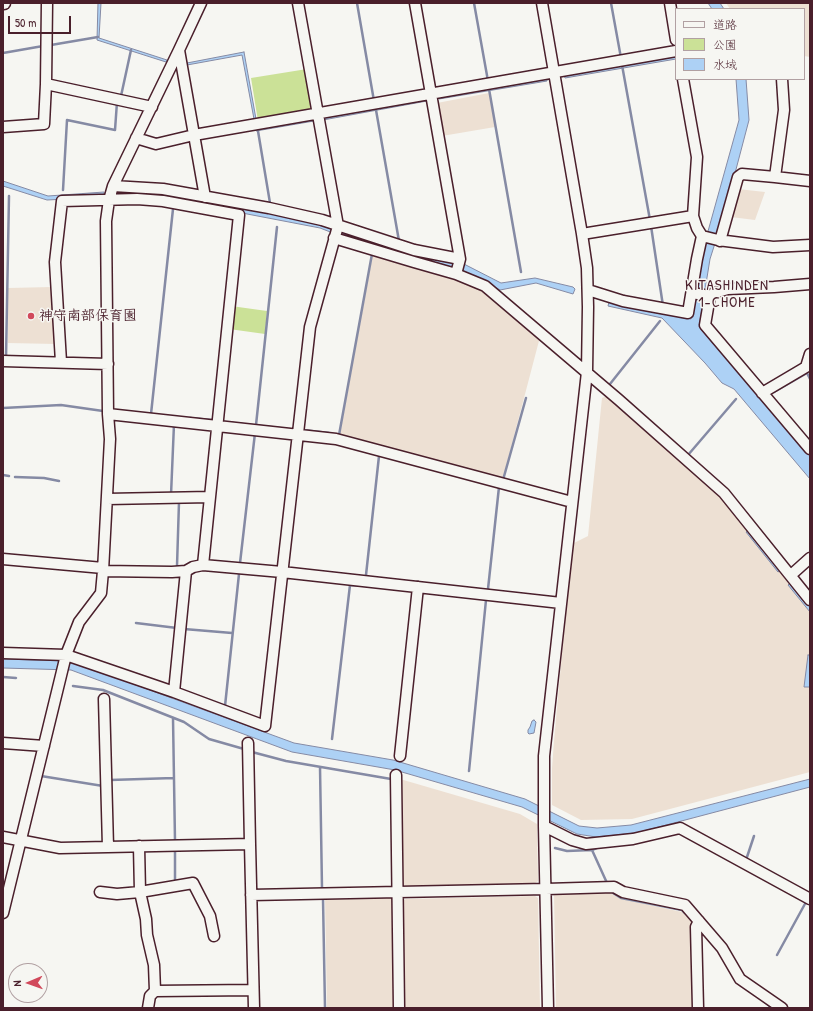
<!DOCTYPE html>
<meta charset="utf-8">
<style>
body{margin:0}
#map{position:relative;width:813px;height:1011px;overflow:hidden;background:#f6f6f2;font-family:"Patrick Hand","Klee One",sans-serif}
canvas{display:block}
.frame{position:absolute;inset:0;border:4px solid #4a1f2b;pointer-events:none}
.legend{position:absolute;left:675px;top:8px;width:130px;height:72px;box-sizing:border-box;background:#f6f6f2;border:1px solid #b1a0a2;margin:0;padding:5px 7px;list-style:none;font-size:12px;color:#4a1f2b}
.legend li{display:flex;align-items:center;gap:8px;height:20px}
.legend b{width:20px;border:1px solid #b1a0a2}
.north{position:absolute;left:8px;top:963px;width:40px;height:40px;box-sizing:border-box;background:#f6f6f2;border:1px solid #b1a0a2;border-radius:50%;rotate:268deg;font-size:11px;font-weight:700;line-height:16px;text-align:center;color:#4a1f2b}
.north::after{content:'';display:block;margin:auto;width:14px;height:18px;background:#d1495b;clip-path:polygon(50% 0,100% 100%,50% 72%,0 100%)}
.scale{position:absolute;left:8px;top:16px;width:63px;height:18px;box-sizing:border-box;border:2px solid #4a1f2b;border-top:0;padding-left:5px;font-size:12px;line-height:14px;white-space:nowrap;color:#4a1f2b;-webkit-text-stroke:3px #f6f6f2;paint-order:stroke}
</style>
<div id="map">
<canvas width="813" height="1011"></canvas>
<div class="frame"></div>
<ul class="legend">
<li><b style="height:5px;background:#f6f6f2"></b>道路</li>
<li><b style="height:11px;background:#cbe197"></b>公園</li>
<li><b style="height:11px;background:#add1f5"></b>水域</li>
</ul>
<div class="north">N</div>
<div class="scale">50 m</div>
</div>
<script>
const c = document.querySelector('canvas').getContext('2d');
c.lineJoin = 'round';
function fillPath(path, color) {
  c.fillStyle = color;
  c.fill(path, 'evenodd');
}
function toPath(rows) {
  const path = new Path2D();
  for (const r of rows) {
    path.moveTo(r[0], r[1]);
    for (let i = 2; i < r.length; i += 2) path.lineTo(r[i], r[i + 1]);
  }
  return path;
}
function strokePath(path, color, width, dash) {
  c.strokeStyle = color;
  c.lineWidth = width;
  c.lineCap = dash ? 'butt' : 'round';
  c.setLineDash(dash || []);
  c.stroke(path);
}
function write(font, color, halo, rows, align = 'center') {
  c.font = font + ' "Patrick Hand","Klee One",sans-serif';
  c.lineWidth = 3;
  c.setLineDash([]);
  c.textBaseline = 'middle';
  c.strokeStyle = halo;
  c.fillStyle = color;
  for (const [text, x, y, turn = 0] of rows) {
    c.save();
    c.translate(x, y);
    c.rotate((+turn || 0) * Math.PI / 180);
    c.textAlign = isNaN(turn) ? turn : align;
    if (halo) c.strokeText(text, 0, 0);
    c.fillText(text, 0, 0);
    c.restore();
  }
}
const built = toPath([
 [726,3,810,3,810,57,804,56,804,9,730,9],
 [489,93,495,127,442,136,437,103],
 [738,189,765,192,755,220,731,217],
 [373,253,477,286,540,337,503,478,340,434],
 [52,287,56,344,8,343,8,288],
 [609,395,724,498,791,582,788,585,810,612,810,772,632,819,581,820,552,805,552,768,554,741,572,544,588,536,602,398],
 [400,779,520,814,537,824,538,881,534,884,406,887,401,882],
 [607,891,621,899,682,912,694,924,695,1008,556,1008,554,895,557,892],
 [325,896,394,897,397,1008,327,1008],
 [535,896,538,898,540,1008,404,1008,402,901,406,899]
]);
const green = toPath([
 [307,69,314,106,311,112,258,121,251,78],
 [231,306,267,311,265,334,229,329]
]);
const water = toPath([
 [98,3,101,3,99,38,167,60,166,62,97,40,98,3],
 [708,3,720,3,724,9,712,9,708,3],
 [244,52,256,119,254,119,242,55,187,65,187,63,244,52],
 [675,55,676,59,565,78,564,75,675,55],
 [547,78,547,81,439,99,438,96,547,78],
 [736,79,746,79,749,120,724,215,710,259,699,327,810,456,810,479,734,389,722,383,705,363,662,318,608,306,609,302,626,307,691,319,700,260,739,120,736,79],
 [427,98,427,101,323,120,323,116,427,98],
 [313,117,314,121,256,131,255,128,313,117],
 [3,181,48,196,104,192,104,197,47,200,3,186,3,181],
 [118,191,164,193,322,223,462,263,501,283,535,278,573,287,575,289,573,294,536,283,500,290,461,270,415,259,338,235,320,228,164,198,118,197,118,191],
 [749,530,781,570,778,572,746,532,749,530],
 [791,582,810,606,810,612,788,585,791,582],
 [808,655,810,655,810,687,804,687,808,655],
 [3,659,71,661,294,743,393,760,525,799,579,826,597,828,631,825,810,779,810,787,636,833,596,837,577,834,522,807,395,770,292,752,71,670,3,668,3,659],
 [534,720,536,722,534,733,529,734,528,733,528,730,530,727,532,721,534,720]
]);
const stream = toPath([
 [357,3,374,101],
 [474,3,488,81],
 [611,3,621,58],
 [51,45,98,37],
 [3,53,43,46],
 [622,65,650,220],
 [489,89,521,272],
 [121,96,131,50],
 [376,110,399,241],
 [258,131,270,203],
 [63,190,67,120,115,130,117,102],
 [651,226,663,306],
 [6,358,9,196],
 [610,384,660,321],
 [774,392,807,373,810,379],
 [3,408,61,405,103,411],
 [151,414,173,209],
 [190,418,211,420],
 [223,422,280,428],
 [256,425,277,227],
 [303,430,329,433],
 [339,435,372,254],
 [688,455,736,399],
 [3,475,9,476],
 [15,477,44,478,59,481],
 [503,480,526,398],
 [171,495,174,424],
 [240,563,255,433],
 [177,566,179,502],
 [366,575,379,456],
 [488,589,499,487],
 [136,623,177,628],
 [184,629,232,633],
 [3,677,16,678],
 [73,686,103,690,184,722,209,739,244,749],
 [225,706,239,574],
 [173,718,175,841],
 [332,739,350,585,366,586],
 [252,752,286,761,391,779],
 [320,767,322,888],
 [469,771,486,600],
 [41,776,103,786],
 [110,780,174,778],
 [555,848,567,851,592,850,599,847],
 [175,850,175,882],
 [592,850,607,883],
 [746,860,754,836],
 [613,893,621,898,682,910,685,913],
 [323,899,325,1008],
 [777,955,806,902],
 [765,1002,772,1008]
]);
const minor = toPath([
 [47,3,46,84,152,107],
 [415,3,460,259,456,274],
 [542,3,582,234,587,268,588,307,587,372,544,756,544,826,548,1008],
 [670,3,676,40],
 [179,50,205,197],
 [683,79,697,157,693,216,697,228,702,236,718,240,773,247,810,245],
 [3,127,44,124,46,84],
 [136,138,156,144,194,135,676,51],
 [775,177,784,110,782,79],
 [113,186,163,189,269,208,322,220,414,250,460,259],
 [582,234,693,216],
 [334,238,414,262,456,274,485,286,619,400,724,493,810,600],
 [720,241,738,177,742,174,775,177,810,181],
 [810,284,774,287,728,289,714,293,710,296,705,325,810,449],
 [588,290,623,301,688,313,697,259,702,236],
 [692,293,710,296],
 [3,361,108,364],
 [61,362,55,262,62,201,137,199,163,201,239,215,203,565],
 [762,393,806,367,810,354],
 [108,414,336,439,572,502],
 [107,499,210,497],
 [3,559,103,568],
 [103,571,172,572,186,571,193,567,203,565,282,572,561,603],
 [791,575,810,558],
 [3,653,66,655,174,692,265,726,310,327,338,226,298,3],
 [174,692,186,571],
 [104,699,108,847],
 [3,743,44,746],
 [248,743,250,844],
 [400,756,418,587],
 [396,775,399,1008],
 [544,826,572,840,586,844,633,839,680,828,810,899],
 [3,837,60,848,250,844,254,1008],
 [139,846,140,892,146,919,147,935,154,965,155,991,150,996,148,1008],
 [100,892,117,894,140,892,193,883,210,916,214,936],
 [251,895,546,889,614,887,623,892,685,905,722,948,740,979,782,1008],
 [3,913,66,655,79,622,101,593,103,571,110,439,108,414,106,221,109,200,113,186,179,50,201,3],
 [155,991,253,990],
 [698,1008,696,927,699,921]
]);
const major = toPath([
 [3,3,4,3]
]);
const markers = [
 [31,316,4,"#d1495b"]
];
const poiNames = [
 ["神守南部保育園",39,316]
];
const neighbourhoodNames = [
 ["KITASHINDEN",727,286],
 ["1-CHOME",727,303]
];
fillPath(built, '#ede0d3');
fillPath(green, '#cbe197');
fillPath(water, '#add1f5');
strokePath(water, '#858aa4', 1);
strokePath(stream, '#858aa4', 2.5);
strokePath(minor, '#4a1f2b', 13);
strokePath(major, '#4a1f2b', 15);
strokePath(minor, '#f6f6f2', 10);
strokePath(major, '#f6f6f2', 12);
for (const [x, y, r, color] of markers) {
  const dot = new Path2D();
  dot.arc(x, y, r, 0, 2 * Math.PI);
  c.fillStyle = color;
  c.fill(dot);
  strokePath(dot, '#f6f6f2', 1.5);
}
write('bold 14px', '#4a1f2b', '#f6f6f2', poiNames, 'left');
c.letterSpacing = '1px';
write('15px', '#4a1f2b', '#f6f6f2', neighbourhoodNames);
c.letterSpacing = '0px';
</script>
